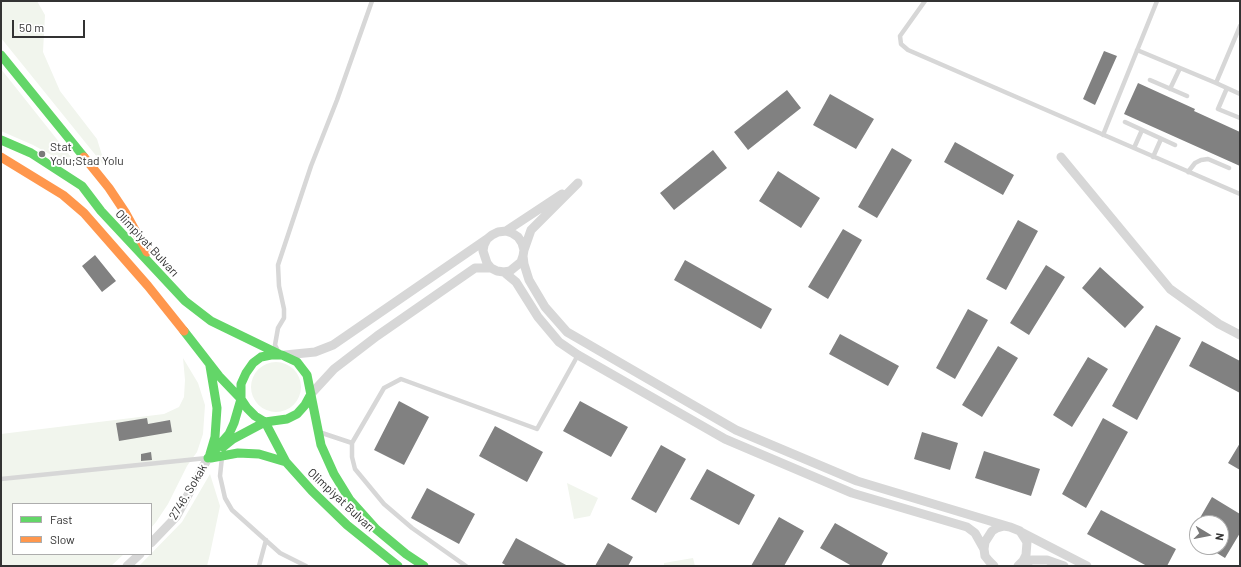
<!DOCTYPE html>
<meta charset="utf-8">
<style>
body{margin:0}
#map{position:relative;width:1241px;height:567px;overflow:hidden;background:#fff;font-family:Barlow,sans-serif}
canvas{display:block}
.frame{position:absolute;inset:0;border:2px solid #333;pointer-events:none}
.legend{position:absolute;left:12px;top:503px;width:140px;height:52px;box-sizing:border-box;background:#fff;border:1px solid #adadad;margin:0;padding:5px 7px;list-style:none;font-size:12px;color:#333}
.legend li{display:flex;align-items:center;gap:8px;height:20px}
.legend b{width:20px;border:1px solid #adadad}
.north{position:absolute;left:1189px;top:515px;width:40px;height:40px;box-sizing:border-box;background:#fff;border:1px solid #adadad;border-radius:50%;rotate:100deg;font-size:11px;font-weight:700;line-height:16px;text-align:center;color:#333}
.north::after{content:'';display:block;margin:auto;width:14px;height:18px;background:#7a7a7a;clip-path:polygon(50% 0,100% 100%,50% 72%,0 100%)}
.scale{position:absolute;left:12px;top:20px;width:73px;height:18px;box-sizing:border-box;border:2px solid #333;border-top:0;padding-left:5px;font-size:12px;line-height:14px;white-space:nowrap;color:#333;-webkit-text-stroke:3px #fff;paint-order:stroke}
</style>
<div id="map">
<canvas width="1241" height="567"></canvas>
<div class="frame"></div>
<ul class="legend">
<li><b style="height:5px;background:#63d668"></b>Fast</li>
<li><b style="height:5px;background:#ff974d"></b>Slow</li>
</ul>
<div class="north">N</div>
<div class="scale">50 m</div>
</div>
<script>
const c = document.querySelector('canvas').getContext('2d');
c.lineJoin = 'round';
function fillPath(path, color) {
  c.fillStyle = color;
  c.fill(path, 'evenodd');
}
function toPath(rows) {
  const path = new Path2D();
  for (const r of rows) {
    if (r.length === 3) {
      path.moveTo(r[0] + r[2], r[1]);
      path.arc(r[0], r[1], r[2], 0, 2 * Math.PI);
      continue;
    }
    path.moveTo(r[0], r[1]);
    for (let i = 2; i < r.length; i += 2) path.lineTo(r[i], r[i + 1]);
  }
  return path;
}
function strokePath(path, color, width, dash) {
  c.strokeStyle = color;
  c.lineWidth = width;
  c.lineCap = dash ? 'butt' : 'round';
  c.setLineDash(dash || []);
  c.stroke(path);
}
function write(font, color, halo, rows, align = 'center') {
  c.font = font + ' Barlow,sans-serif';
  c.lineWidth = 4;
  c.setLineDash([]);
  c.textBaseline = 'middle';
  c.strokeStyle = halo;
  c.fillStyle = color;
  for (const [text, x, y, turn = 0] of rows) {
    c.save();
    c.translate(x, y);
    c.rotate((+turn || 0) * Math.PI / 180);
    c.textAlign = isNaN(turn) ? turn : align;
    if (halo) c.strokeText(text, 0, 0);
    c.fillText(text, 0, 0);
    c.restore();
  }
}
const green = toPath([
 [1,1,37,1,45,15,43,52,60,91,97,139,106,168,1,38],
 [1,69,75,162,68,164,33,145,1,131],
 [183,358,198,383,205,405,203,434,197,452,187,466,168,504,156,522,151,528,151,504,13,504,13,554,124,554,111,566,1,566,1,434,164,414,179,407,184,397,185,380],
 [276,387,25],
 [210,474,220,506,210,554,207,566,139,566,182,522],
 [567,483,598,498,590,516,574,519],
 [693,558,695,566,664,566,664,563]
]);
const building = toPath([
 [1104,51,1117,56,1095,105,1083,99],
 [1138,83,1195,109,1194,111,1240,132,1240,166,1124,114],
 [787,90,801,108,748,150,734,132],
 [830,94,874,119,856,149,813,125],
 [955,142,1014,175,1003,195,944,162],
 [892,148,912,160,877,218,858,207],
 [713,150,727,168,674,210,660,193],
 [778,171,820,198,801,228,759,201],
 [1018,220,1038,231,1006,290,986,279],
 [843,229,862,240,828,299,808,287],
 [95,255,116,281,102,292,82,266],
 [685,260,772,309,761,329,674,280],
 [1046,265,1065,277,1029,335,1010,323],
 [1100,267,1144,307,1125,328,1082,288],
 [968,309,988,320,955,379,936,368],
 [1156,325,1181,338,1137,420,1112,406],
 [840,334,899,366,888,386,829,354],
 [1202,341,1240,361,1240,393,1189,366],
 [998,346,1018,358,982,417,962,405],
 [1088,357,1108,369,1072,427,1053,415],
 [399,401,429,417,404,465,374,450],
 [580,401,628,427,611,457,563,431],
 [147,418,148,424,170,420,172,432,119,441,116,423],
 [1103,418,1128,432,1086,508,1062,494],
 [495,426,543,452,527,482,479,456],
 [922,432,958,443,950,470,914,459],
 [1240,443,1240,470,1228,463],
 [661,445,686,459,656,513,631,499],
 [984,451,1040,469,1031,496,975,478],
 [151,452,152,460,141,461,141,454],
 [707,469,755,495,739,525,690,499],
 [427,488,475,514,459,544,411,518],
 [1212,497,1240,514,1240,533,1225,558,1207,547,1221,547,1221,523,1197,523],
 [1101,510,1176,549,1167,566,1147,566,1087,534],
 [779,517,804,531,784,566,751,566],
 [835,523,888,553,881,566,852,566,820,548],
 [516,538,568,566,507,566,502,563],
 [608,543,633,557,628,566,595,566]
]);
const lane = toPath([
 [925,1,900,36,901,44,908,50,1240,194],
 [1137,50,1216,83,1240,26],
 [1150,80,1187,96],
 [1216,83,1240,94],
 [1227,88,1218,109,1240,118],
 [1170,89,1180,68],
 [1125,122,1175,145],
 [1103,135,1157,1],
 [1134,148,1142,130],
 [1153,157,1161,139],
 [1188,172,1195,163,1201,160,1208,159,1229,168],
 [277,349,275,345,278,328,284,318,284,309,279,286,278,265,311,166,337,100,372,1],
 [322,433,352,443],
 [222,457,220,476,225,498,232,510,280,553,306,566],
 [1,479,207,458],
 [259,566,266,540],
 [466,566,412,528,384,504,355,469,352,457,352,443,384,388,401,379,537,429,578,355]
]);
const street = toPath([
 [1061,157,1170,289,1219,324,1240,335],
 [506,231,562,194],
 [524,250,531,230,578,183],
 [523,256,524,264,529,280,545,307,567,332,736,430,857,481,1010,527],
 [504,272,510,271,521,262,523,256,524,250,522,243,518,237,512,233,506,231,498,232,492,235,487,239,484,245,483,251,487,263,491,268,497,271,504,272,516,282,538,317,559,342,578,355,725,439,852,493,967,527,975,533,984,549],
 [285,355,315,352,333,345,487,239],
 [311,394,334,369,377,336,475,268,491,268],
 [1021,532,1087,566],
 [151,543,176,517,208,458],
 [1019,565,1032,560,1047,560,1064,566],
 [127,566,140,554],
 [994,566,989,561,985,556,984,549,985,542,992,531,997,528,1004,526,1010,527,1020,531,1027,542,1026,555,1023,561,1018,566]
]);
const fast = toPath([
 [1,55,84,157],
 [1,140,31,153,82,186,101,211,185,301,211,321,279,354],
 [184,331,219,376,241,399,247,408,255,416,265,422],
 [210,366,217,408,215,437,210,454],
 [265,422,286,462,312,491,347,525,398,566],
 [223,447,233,439,265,422,287,419,297,414,305,405,311,394],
 [208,458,229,434,234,423,241,399,241,384,246,373,253,363,261,357,271,355,282,355,297,362,307,375,321,445,334,474,350,500,376,529,406,554,424,566],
 [211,458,238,453,259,454,286,462]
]);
const slow = toPath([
 [1,157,63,195,84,213,148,286,184,331],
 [84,157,109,188,125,212,147,252]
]);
const markers = [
 [42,154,4,"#7a7a7a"]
];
const poiNames = [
 ["Stat",50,147],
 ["Yolu;Stad Yolu",50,161]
];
const streetNames = [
 ["Olimpiyat Bulvarı",147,243,47],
 ["2746. Sokak",188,492,-59],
 ["Olimpiyat Bulvarı",341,500,43]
];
fillPath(green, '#f1f5ed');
fillPath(building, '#818181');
strokePath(lane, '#d7d7d7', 4.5);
strokePath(street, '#d7d7d7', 9);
strokePath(fast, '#63d668', 9);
strokePath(slow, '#ff974d', 9);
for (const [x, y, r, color] of markers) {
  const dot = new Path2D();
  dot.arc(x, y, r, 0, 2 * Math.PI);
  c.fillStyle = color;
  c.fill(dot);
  strokePath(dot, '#fff', 1.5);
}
write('12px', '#333', '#fff', poiNames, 'left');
write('12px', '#333', '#fff', streetNames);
</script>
